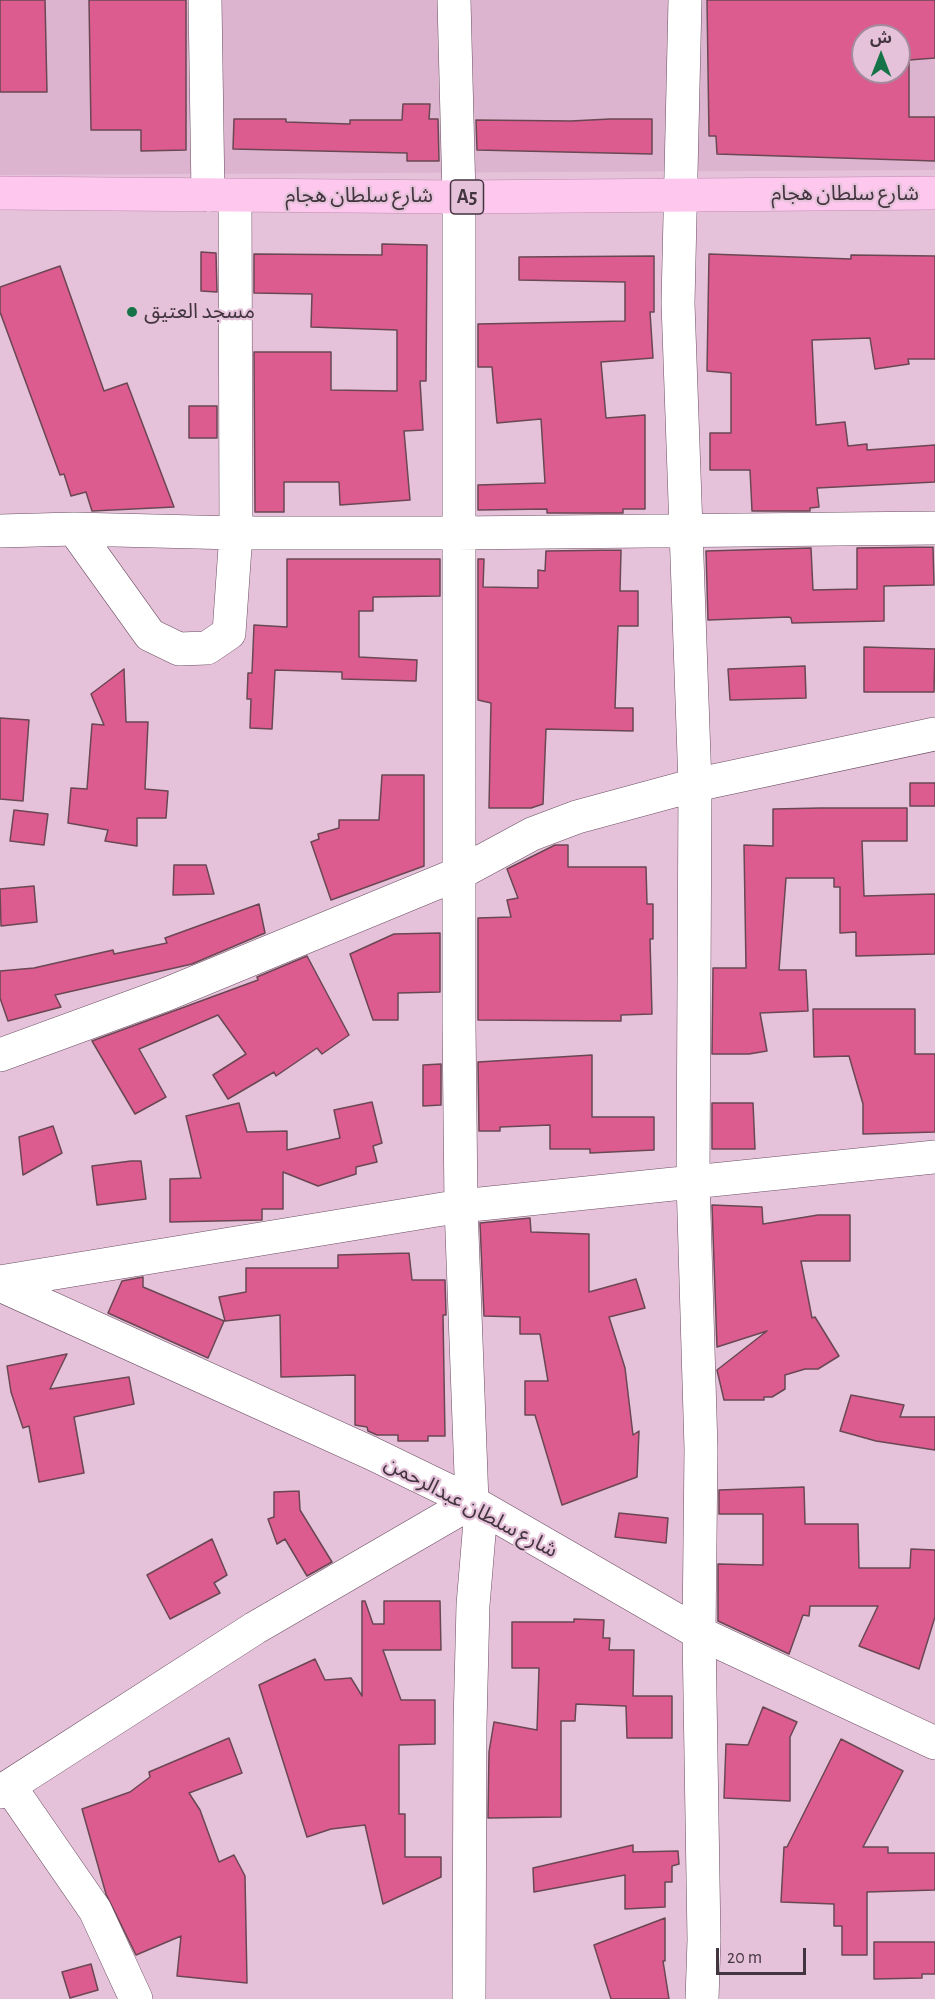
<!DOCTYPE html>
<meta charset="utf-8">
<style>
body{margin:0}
#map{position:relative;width:935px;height:1999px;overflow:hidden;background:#e5c2da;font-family:"Alegreya Sans","Noto Sans Arabic",sans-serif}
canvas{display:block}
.north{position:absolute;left:851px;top:24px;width:60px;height:60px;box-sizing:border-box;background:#e5c2da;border:2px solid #a48a9c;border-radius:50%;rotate:0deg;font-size:16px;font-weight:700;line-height:24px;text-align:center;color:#43353f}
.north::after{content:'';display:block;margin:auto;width:21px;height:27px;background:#167348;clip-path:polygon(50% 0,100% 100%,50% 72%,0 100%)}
.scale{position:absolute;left:716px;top:1948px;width:90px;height:27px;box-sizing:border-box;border:3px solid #43353f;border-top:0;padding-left:8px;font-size:18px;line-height:21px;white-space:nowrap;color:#43353f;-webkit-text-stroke:4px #e5c2da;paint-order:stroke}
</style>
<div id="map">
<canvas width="935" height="1999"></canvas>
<div class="north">ش</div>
<div class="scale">20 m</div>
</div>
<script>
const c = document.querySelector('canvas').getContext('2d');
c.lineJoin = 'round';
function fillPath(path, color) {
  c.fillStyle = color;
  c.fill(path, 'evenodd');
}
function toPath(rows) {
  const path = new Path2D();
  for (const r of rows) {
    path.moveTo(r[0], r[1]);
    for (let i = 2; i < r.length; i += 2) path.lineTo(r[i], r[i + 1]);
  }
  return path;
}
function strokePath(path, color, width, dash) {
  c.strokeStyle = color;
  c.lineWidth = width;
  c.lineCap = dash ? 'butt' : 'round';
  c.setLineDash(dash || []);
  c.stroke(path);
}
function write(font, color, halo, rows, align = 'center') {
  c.font = font + ' "Alegreya Sans","Noto Sans Arabic",sans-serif';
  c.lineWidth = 4.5;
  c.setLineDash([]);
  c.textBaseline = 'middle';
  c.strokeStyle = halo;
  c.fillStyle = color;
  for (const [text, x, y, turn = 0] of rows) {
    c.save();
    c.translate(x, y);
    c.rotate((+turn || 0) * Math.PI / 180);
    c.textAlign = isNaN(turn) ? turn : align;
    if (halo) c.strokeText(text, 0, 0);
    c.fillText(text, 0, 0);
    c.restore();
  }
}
const built = toPath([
 [0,0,935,0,935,170,0,175],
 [863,36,899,36,899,72,863,72]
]);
const building = toPath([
 [0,0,45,0,47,92,0,92,0,0],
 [89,0,186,0,186,150,141,151,141,130,91,130,89,0],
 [707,0,935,0,935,58,909,60,909,117,935,117,935,161,717,154,716,136,709,136,707,0],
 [863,36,899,36,899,72,863,72,863,36],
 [403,104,430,104,429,119,438,119,439,161,407,161,407,153,233,149,234,119,286,119,286,122,350,124,350,120,402,120,403,104],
 [610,119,652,119,652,154,477,150,476,120,571,121,610,119],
 [382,244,427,245,426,381,420,381,423,430,404,431,410,500,340,505,339,482,284,482,284,512,255,512,254,352,331,352,331,390,397,391,397,330,311,327,312,294,254,293,254,254,382,255,382,244],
 [201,252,216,253,217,292,201,291,201,252],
 [709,254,851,259,851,255,935,256,935,359,908,359,909,364,875,369,870,338,812,340,816,425,845,422,848,446,867,444,867,450,935,445,935,482,817,488,819,507,810,508,810,511,752,511,750,470,710,470,710,433,731,433,731,373,707,371,709,254],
 [654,256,654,312,650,312,653,358,601,362,606,418,645,415,645,509,623,509,623,513,547,513,547,509,478,510,478,485,545,483,541,419,497,423,492,367,478,367,478,324,625,321,625,282,519,280,519,257,654,256],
 [60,266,104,391,127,383,174,507,92,511,86,492,71,496,64,474,60,475,0,312,0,287,60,266],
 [189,406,217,406,217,438,189,438,189,406],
 [933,547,934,585,884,586,884,621,792,623,791,618,789,617,708,620,706,551,811,548,813,590,857,589,857,548,933,547],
 [621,550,620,591,638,591,638,626,618,626,615,708,633,708,633,731,546,729,543,804,531,808,489,808,491,703,478,700,478,559,484,559,483,587,538,588,538,570,545,571,546,551,621,550],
 [287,559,440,559,440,596,373,597,373,611,359,611,359,657,417,660,416,681,342,679,342,672,275,670,272,729,250,728,251,699,247,699,248,673,252,673,254,625,287,627,287,559],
 [864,647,935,649,934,692,864,692,864,647],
 [805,666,806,698,730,700,728,669,805,666],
 [124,669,126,722,148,722,145,789,168,791,166,818,137,818,137,846,105,841,108,830,68,823,71,788,87,789,92,724,104,725,91,694,124,669],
 [0,718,29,720,23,801,0,799,0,718],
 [382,775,424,775,424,866,331,900,311,842,319,839,318,834,339,828,339,820,379,820,382,775],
 [910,783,935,783,935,806,910,806,910,783],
 [821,808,907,808,907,841,862,841,864,896,935,894,935,954,856,956,856,932,840,933,840,887,834,887,834,878,786,878,779,970,806,970,808,1011,760,1013,767,1051,749,1054,712,1054,713,968,746,968,744,845,773,846,773,809,821,808],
 [14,810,48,814,44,845,10,841,14,810],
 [555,845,568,845,568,867,646,867,647,904,653,904,653,939,650,939,652,1014,621,1015,621,1021,478,1020,478,918,511,917,507,900,518,898,507,869,555,845],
 [174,865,206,865,214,894,173,895,174,865],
 [34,886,37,922,1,926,0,889,34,886],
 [259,904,265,933,192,964,55,995,61,1007,8,1021,0,998,0,971,34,968,113,950,114,954,167,943,165,938,259,904],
 [440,933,440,992,398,993,398,1020,373,1020,350,954,394,934,440,933],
 [307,956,349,1035,322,1054,317,1048,276,1076,274,1072,228,1099,213,1075,246,1054,218,1015,139,1049,166,1097,135,1114,92,1041,258,980,257,977,307,956],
 [813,1009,915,1009,915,1054,935,1054,935,1132,863,1134,863,1104,849,1056,814,1057,813,1009],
 [592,1055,592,1117,654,1117,654,1150,590,1153,590,1149,550,1149,550,1125,500,1127,500,1131,479,1131,478,1062,592,1055],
 [441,1064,441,1105,423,1106,423,1065,441,1064],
 [372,1102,382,1143,373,1146,377,1162,356,1167,356,1174,318,1186,283,1172,283,1209,262,1209,262,1220,170,1222,170,1179,201,1178,186,1116,239,1103,247,1132,287,1131,287,1150,340,1138,334,1110,372,1102],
 [712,1103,753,1103,755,1149,712,1149,712,1103],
 [53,1126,62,1153,23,1175,19,1137,53,1126],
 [131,1161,141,1161,146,1199,97,1205,92,1166,131,1161],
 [712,1205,762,1207,763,1224,818,1215,850,1215,850,1261,801,1261,812,1318,815,1317,839,1356,818,1369,805,1369,785,1375,785,1389,772,1397,764,1397,764,1400,724,1400,717,1370,767,1331,717,1347,712,1205],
 [530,1218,531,1232,589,1234,589,1292,636,1279,645,1308,609,1317,625,1368,633,1435,639,1431,637,1477,562,1505,535,1415,525,1415,525,1381,548,1381,540,1334,520,1334,520,1317,484,1316,480,1223,530,1218],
 [409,1253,412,1280,445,1280,446,1315,443,1315,445,1436,428,1436,428,1441,398,1441,398,1435,377,1435,368,1431,367,1427,355,1425,355,1375,281,1377,280,1315,225,1321,219,1297,246,1292,246,1268,338,1268,338,1255,409,1253],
 [143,1277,143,1287,224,1321,208,1358,108,1313,122,1281,143,1277],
 [67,1354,50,1389,129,1377,134,1404,74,1417,84,1473,39,1482,29,1426,23,1428,11,1392,7,1366,67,1354],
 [851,1395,904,1405,900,1417,935,1417,935,1450,876,1441,840,1431,851,1395],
 [804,1487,805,1524,858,1524,859,1568,910,1568,911,1549,935,1550,935,1617,919,1669,859,1646,878,1606,810,1606,809,1616,803,1615,789,1654,718,1621,718,1564,763,1565,763,1514,719,1514,719,1490,804,1487],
 [299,1491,300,1510,332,1562,307,1576,285,1539,277,1544,268,1519,274,1517,274,1492,299,1491],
 [619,1513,668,1518,666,1543,615,1537,619,1513],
 [212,1539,227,1575,214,1583,220,1593,170,1619,147,1575,212,1539],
 [362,1601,365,1601,373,1624,384,1624,384,1601,440,1601,441,1650,383,1650,401,1700,435,1700,435,1744,399,1745,399,1814,405,1814,405,1857,441,1857,441,1877,383,1904,365,1825,331,1829,307,1837,259,1685,315,1659,325,1680,351,1678,362,1696,362,1601],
 [574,1619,604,1620,603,1638,610,1638,609,1650,634,1650,633,1696,672,1696,672,1738,627,1738,626,1706,576,1704,575,1721,561,1721,561,1817,488,1818,489,1752,494,1722,537,1730,539,1668,512,1668,512,1622,574,1622,574,1619],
 [763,1707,797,1722,790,1737,790,1801,724,1798,726,1744,748,1745,763,1707],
 [229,1738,242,1773,189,1793,200,1810,219,1862,234,1855,245,1876,247,1983,177,1976,181,1936,136,1955,106,1894,82,1809,130,1792,150,1777,149,1772,229,1738],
 [841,1739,903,1771,863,1847,888,1847,888,1853,935,1853,935,1890,867,1892,867,1955,842,1955,842,1926,834,1926,834,1904,781,1902,784,1847,787,1847,841,1739],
 [633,1845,633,1852,678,1851,679,1864,672,1866,672,1882,665,1882,665,1907,625,1909,625,1875,534,1892,533,1868,633,1845],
 [665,1918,665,1961,663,1961,669,1999,611,1999,594,1945,665,1918],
 [874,1942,935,1942,935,1974,922,1974,922,1978,874,1979,874,1942],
 [91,1964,98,1990,70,1998,62,1972,91,1964]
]);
const minor = toPath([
 [205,0,208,195],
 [685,0,678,303,695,785,693,1180,701,1449,699,1633,704,1940,702,1999],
 [74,529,150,635,179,649,207,648,229,633,236,533,235,196],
 [0,531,74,529,236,533,458,533,935,528],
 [0,1055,167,994,458,874,532,834,577,817,695,785,935,734],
 [0,1282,461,1206,935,1157],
 [0,1285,371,1453,472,1502,699,1633,935,1743],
 [10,1787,95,1910,136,1999],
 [0,1792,255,1628,472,1502,461,1206,459,1024,459,197,454,0],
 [469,1999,470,1725,473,1605,481,1510]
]);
const trunk = toPath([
 [0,193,459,197,935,193]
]);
const markers = [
 [132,312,6,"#167348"]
];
const shields = [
 [467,197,33]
];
const shieldNames = [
 ["A5",467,197]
];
const streetNames = [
 ["شارع سلطان هجام",845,194],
 ["شارع سلطان هجام",359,196],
 ["شارع سلطان عبدالرحمن",471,1507,28]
];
const poiNames = [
 ["مسجد العتيق",144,312]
];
fillPath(built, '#dcb4cf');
fillPath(building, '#dc5c90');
strokePath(building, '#6a4753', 1.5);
strokePath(minor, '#6b4e62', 34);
strokePath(trunk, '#bc8bae', 34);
strokePath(minor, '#fff', 33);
strokePath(trunk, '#fec7ee', 33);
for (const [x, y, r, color] of markers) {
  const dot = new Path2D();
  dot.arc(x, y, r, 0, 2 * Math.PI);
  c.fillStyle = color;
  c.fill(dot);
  strokePath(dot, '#e5c2da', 2);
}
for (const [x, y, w] of shields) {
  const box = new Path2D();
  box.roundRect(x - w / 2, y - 17, w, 34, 4.5);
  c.fillStyle = '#e5c2da';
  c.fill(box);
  strokePath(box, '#43353f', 1.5);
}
write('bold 20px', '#43353f', null, shieldNames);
write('21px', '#43353f', '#e5c2da', streetNames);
write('21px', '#43353f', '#e5c2da', poiNames, 'left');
</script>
